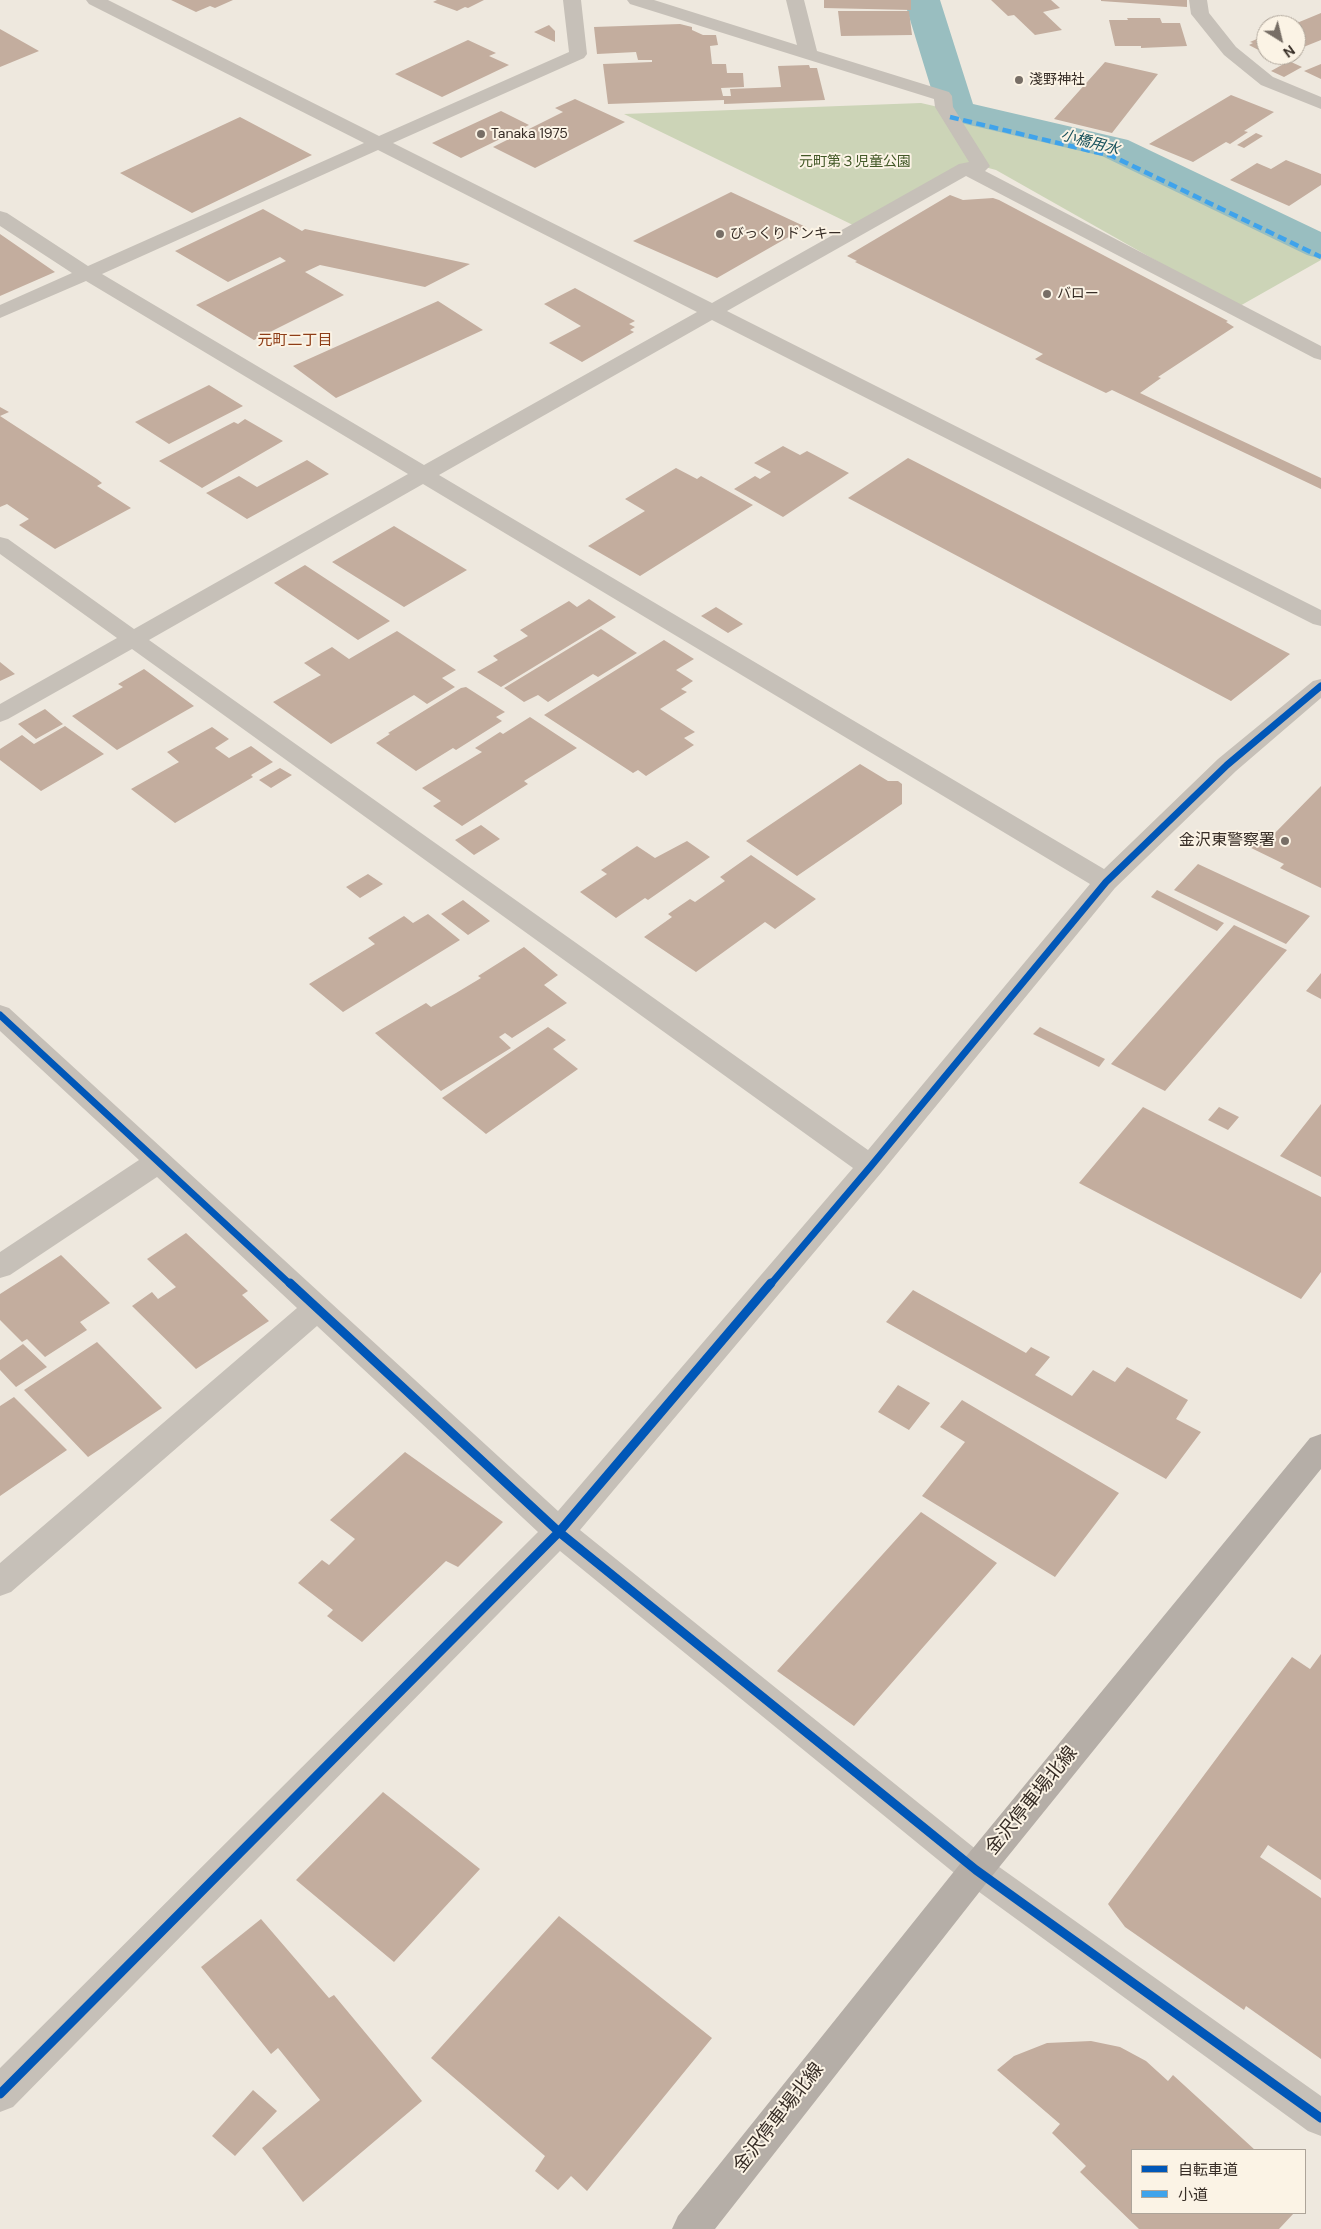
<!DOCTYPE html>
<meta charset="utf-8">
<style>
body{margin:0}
#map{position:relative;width:1321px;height:2229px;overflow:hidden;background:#eee8de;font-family:"DM Sans","Noto Sans JP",sans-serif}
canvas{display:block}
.legend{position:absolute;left:1131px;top:2149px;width:175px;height:65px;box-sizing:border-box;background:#fbf3e5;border:1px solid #ada499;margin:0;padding:6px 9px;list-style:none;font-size:15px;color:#372d26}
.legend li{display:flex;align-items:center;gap:10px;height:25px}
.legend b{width:25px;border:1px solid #ada499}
.north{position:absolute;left:1256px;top:15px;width:50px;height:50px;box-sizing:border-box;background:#fbf3e5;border:1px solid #ada499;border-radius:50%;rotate:144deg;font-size:14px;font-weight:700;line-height:20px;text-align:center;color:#372d26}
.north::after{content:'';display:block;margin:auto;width:18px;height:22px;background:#776e66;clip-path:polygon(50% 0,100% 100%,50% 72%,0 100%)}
</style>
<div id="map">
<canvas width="1321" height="2229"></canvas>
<ul class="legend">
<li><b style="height:6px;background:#0057b8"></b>自転車道</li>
<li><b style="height:6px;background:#3fa3eb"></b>小道</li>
</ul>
<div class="north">N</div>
</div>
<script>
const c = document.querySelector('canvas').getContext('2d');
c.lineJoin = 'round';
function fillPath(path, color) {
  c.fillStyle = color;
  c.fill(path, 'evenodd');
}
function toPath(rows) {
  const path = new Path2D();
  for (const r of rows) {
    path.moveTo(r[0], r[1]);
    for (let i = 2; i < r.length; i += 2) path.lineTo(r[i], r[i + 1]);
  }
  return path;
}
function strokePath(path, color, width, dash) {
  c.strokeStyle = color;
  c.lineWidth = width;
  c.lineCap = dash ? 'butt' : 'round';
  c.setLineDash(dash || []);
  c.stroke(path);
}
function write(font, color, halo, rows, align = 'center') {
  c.font = font + ' "DM Sans","Noto Sans JP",sans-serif';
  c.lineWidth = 4;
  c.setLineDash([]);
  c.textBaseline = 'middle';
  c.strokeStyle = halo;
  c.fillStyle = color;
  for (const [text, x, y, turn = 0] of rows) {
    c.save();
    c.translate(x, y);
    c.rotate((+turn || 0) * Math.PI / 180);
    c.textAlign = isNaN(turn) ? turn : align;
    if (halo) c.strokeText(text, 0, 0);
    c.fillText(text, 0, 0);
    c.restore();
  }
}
const green = toPath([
 [921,103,1115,148,1321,247,1321,260,1238,307,996,170,981,166,855,226,624,114]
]);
const canal = toPath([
 [904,0,940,0,973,104,1128,140,1321,232,1321,259,1307,255,1102,156,944,119,938,111,904,0]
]);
const building = toPath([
 [171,0,233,0,215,8,210,6,196,12],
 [437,0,484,0,468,8,465,7,457,11,433,2],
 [824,0,911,0,911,10,824,8],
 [991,0,1051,0,1060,8,1043,12,1062,30,1035,35,1014,15,1008,16],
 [1101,0,1187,0,1187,7,1101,1],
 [838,11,909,11,912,35,841,36],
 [1321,13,1321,40,1296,50,1296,25,1292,25],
 [1127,18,1160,18,1162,23,1180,23,1187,46,1141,48,1141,46,1115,46,1109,20,1128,20],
 [680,24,692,27,692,30,703,35,716,35,718,45,710,46,712,64,726,64,727,73,743,73,744,87,721,88,723,96,731,96,730,89,781,87,778,66,809,65,810,68,817,68,825,100,724,104,724,100,608,104,603,64,652,62,652,60,638,60,636,52,597,54,594,27],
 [549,25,555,31,555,42,534,32],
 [0,29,39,51,0,67],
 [1266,35,1266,54,1249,45,1253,43,1250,42],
 [468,40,496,53,489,56,509,65,442,97,395,74],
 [1289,61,1302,67,1284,77,1271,71],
 [1105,62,1158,74,1112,133,1054,119],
 [1321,64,1321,79,1304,71],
 [1231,95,1274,112,1244,131,1248,132,1230,144,1226,142,1193,162,1149,144],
 [575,99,625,122,535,168,493,147,563,112,555,108],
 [501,111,529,125,461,158,432,143],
 [240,117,312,155,192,213,120,173],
 [1256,133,1263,136,1244,148,1237,145],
 [1286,160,1321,174,1321,185,1289,206,1230,180,1257,163,1271,169],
 [731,192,806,227,717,278,633,241],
 [950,195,963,200,993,198,999,200,1228,321,1226,322,1234,327,1158,377,1161,378,1140,393,1321,478,1321,489,1112,390,1106,393,1043,363,1035,359,1043,354,855,262,857,261,847,256],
 [263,209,302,231,305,229,470,264,425,287,320,265,305,272,344,295,254,340,196,305,286,261,280,257,228,282,175,251],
 [0,234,55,272,0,296],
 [575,288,635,321,629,324,635,327,630,330,634,332,582,362,549,343,581,326,544,304],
 [438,301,483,330,336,398,293,366],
 [209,385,243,406,169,444,135,422],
 [0,407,9,412,0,416,97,479,102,483,97,486,131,508,55,549,19,525,29,519,7,504,0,507],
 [245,419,283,441,202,488,159,461,234,422,238,424],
 [783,446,800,455,807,451,849,473,783,517,734,489,755,476,760,479,771,472,754,463],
 [908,458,1290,654,1231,701,848,498],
 [307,460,329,474,247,519,206,493,239,476,257,487],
 [676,468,697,479,701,476,753,505,640,576,588,546,645,511,625,499],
 [394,526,467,570,404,607,332,562],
 [305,565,390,621,358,640,274,583],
 [589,599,616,617,501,687,477,672,498,660,493,656,528,636,520,630,569,601,577,607],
 [716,607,743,624,728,633,701,616],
 [601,629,637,653,598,677,593,674,548,702,538,695,524,702,504,688],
 [397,631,456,670,442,678,455,687,427,704,414,695,331,744,273,702,321,675,304,663,332,647,349,659],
 [664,640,694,659,676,670,693,681,681,689,687,692,660,709,695,732,684,738,694,745,646,776,638,770,633,773,544,715],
 [0,662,15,674,0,681],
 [144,669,194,706,117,750,72,716,123,687,118,684],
 [466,687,505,712,496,717,502,721,456,750,453,748,416,771,376,743,390,734,388,733,461,688],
 [45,709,63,724,36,739,18,724],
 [530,717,577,748,524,781,528,784,462,826,433,806,441,801,422,788,482,752,475,748,500,732,503,734],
 [65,726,104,754,41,791,0,760,0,749,22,735,34,744],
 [212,727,229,739,215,748,229,758,251,746,273,762,251,775,253,777,175,823,131,789,179,762,167,752],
 [860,764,888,781,898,781,902,784,902,804,797,876,746,841],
 [280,768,292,775,271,788,259,780],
 [1321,786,1321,888,1280,868,1284,864,1245,845,1259,830,1272,836],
 [481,825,500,839,474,855,455,840],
 [687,841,710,857,648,900,645,898,616,918,580,892,607,874,601,870,637,846,655,858],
 [751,855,816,899,775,929,765,922,696,972,644,937,672,917,668,914,690,899,695,902,725,881,720,877],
 [1198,864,1310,916,1286,944,1174,890],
 [368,874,383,884,360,898,346,887],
 [1157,890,1224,923,1217,931,1151,897],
 [463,900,490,921,468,935,441,914],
 [428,914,460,940,343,1012,309,984,375,944,368,938,404,916,413,923],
 [1234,925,1287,950,1165,1091,1111,1064],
 [524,947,558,975,544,985,567,1003,512,1038,505,1033,499,1037,511,1048,441,1091,375,1033,426,1003,431,1007,456,993,481,978,478,976],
 [1321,973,1321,999,1306,991],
 [548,1027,566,1040,553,1049,578,1069,486,1134,442,1098],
 [1040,1027,1105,1059,1099,1067,1033,1034],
 [1321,1104,1321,1177,1280,1156],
 [1143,1107,1321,1197,1321,1272,1301,1299,1079,1183],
 [1219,1107,1239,1117,1228,1130,1208,1120],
 [186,1233,248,1291,242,1295,269,1321,196,1369,132,1306,152,1292,158,1299,176,1287,147,1259],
 [61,1255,110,1303,80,1322,87,1330,45,1357,27,1339,22,1342,0,1320,0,1294],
 [913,1290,1026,1353,1031,1347,1050,1357,1035,1375,1072,1396,1093,1370,1115,1382,1127,1367,1188,1400,1176,1419,1201,1432,1166,1479,886,1322],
 [97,1342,162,1408,88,1457,24,1390],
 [23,1344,47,1367,16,1387,0,1370,0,1360],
 [898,1385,930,1403,909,1430,878,1412],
 [14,1397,67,1450,0,1496,0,1406],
 [962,1400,1119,1493,1055,1577,922,1496,965,1442,940,1427],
 [405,1452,503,1522,458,1567,446,1561,362,1642,327,1616,333,1610,298,1583,322,1560,329,1565,355,1539,330,1520],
 [921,1512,997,1563,854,1726,777,1671],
 [1321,1654,1321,1880,1268,1845,1260,1857,1321,1898,1321,2059,1246,2006,1244,2010,1125,1927,1108,1904,1292,1657,1310,1669],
 [383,1792,480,1869,394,1962,296,1880],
 [559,1916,712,2038,587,2191,571,2176,558,2190,535,2171,545,2156,431,2058],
 [261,1919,329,1998,334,1995,422,2101,303,2202,262,2148,320,2100,278,2048,271,2054,201,1967],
 [1091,2041,1120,2047,1146,2061,1168,2081,1173,2075,1255,2150,1132,2150,1132,2213,1294,2213,1279,2229,1139,2229,1080,2172,1086,2166,1052,2133,1060,2124,997,2070,1014,2056,1047,2043],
 [253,2090,277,2111,235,2156,212,2136]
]);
const minor = toPath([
 [86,0,108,0,379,136,569,52,563,0,581,0,587,54,584,58,393,143,712,303,959,164,969,162,935,107,934,99,630,4,627,0,654,0,797,45,786,0,804,0,817,51,949,92,952,96,953,107,990,166,985,171,1321,346,1321,360,1314,358,966,176,727,311,1321,610,1321,626,1313,624,712,320,439,475,1104,869,1218,759,1313,681,1321,679,1321,698,1236,771,1115,888,881,1173,580,1530,988,1859,1321,2096,1321,2136,1308,2131,964,1881,560,1551,13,2107,0,2112,0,2068,538,1532,317,1326,11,1592,0,1596,0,1563,297,1308,157,1177,10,1275,0,1278,0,1252,139,1160,0,1031,0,1005,9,1008,558,1511,853,1168,132,649,8,719,0,722,0,704,117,638,0,554,0,537,8,539,134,629,408,474,86,281,0,318,0,305,72,273,0,226,0,211,7,213,88,266,364,143,89,4,86,0],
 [378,150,697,312,424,465,102,274,378,150],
 [423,484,1090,884,868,1150,149,640,423,484],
 [1189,0,1207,0,1209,13,1236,47,1273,77,1321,97,1321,109,1261,85,1224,55,1191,14,1189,0]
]);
const major = toPath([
 [1321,1434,1321,1469,988,1881,715,2229,672,2229,678,2216,964,1859,1310,1438,1321,1434]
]);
const quiet = toPath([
 [950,117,1112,156,1321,257]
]);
const cyclewayFar1 = toPath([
 [0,1015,291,1285],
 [770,1285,871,1166,1106,882,1227,765,1321,686]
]);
const cycleway = toPath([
 [290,1283,559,1532,976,1870,1321,2118],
 [0,2094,559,1532,771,1283]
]);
const markers = [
 [1019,80,5,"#776e66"],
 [481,134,5,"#776e66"],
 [720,234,5,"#776e66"],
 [1047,294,5,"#776e66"],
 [1285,841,5,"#776e66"]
];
const farPoinames = [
 ["淺野神社",1029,80],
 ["Tanaka 1975",491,134],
 ["びっくりドンキー",730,234],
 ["バロー",1057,294]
];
const farParknames = [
 ["元町第３児童公園",855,162]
];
const farWaternames = [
 ["小橋用水",1090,143,15]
];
const farNeighbourhoodnames = [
 ["元町二丁目",295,341]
];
const poiNames = [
 ["金沢東警察署",1275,841]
];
const nearStreetnames = [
 ["金沢停車場北線",1032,1801,-51],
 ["金沢停車場北線",779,2118,-52]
];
fillPath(green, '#ccd4b7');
fillPath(canal, '#99bec0');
fillPath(building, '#c3ad9e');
fillPath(minor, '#c6c0b8');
fillPath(major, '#b5aea7');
strokePath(quiet, '#3fa3eb', 4.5, [9, 4.5]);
strokePath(cyclewayFar1, '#0057b8', 7);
strokePath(cycleway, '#0057b8', 9);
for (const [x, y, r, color] of markers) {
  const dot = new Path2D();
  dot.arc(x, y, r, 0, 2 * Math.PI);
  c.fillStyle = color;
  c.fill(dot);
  strokePath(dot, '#fbf3e5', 2);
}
write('14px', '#372d26', '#fbf3e5', farPoinames, 'left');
write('14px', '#425827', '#fbf3e5', farParknames);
write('italic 15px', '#18525c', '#fbf3e5', farWaternames);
write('15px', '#8e3d17', '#fbf3e5', farNeighbourhoodnames);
write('16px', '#372d26', '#fbf3e5', poiNames, 'right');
write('19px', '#372d26', '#fbf3e5', nearStreetnames);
</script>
